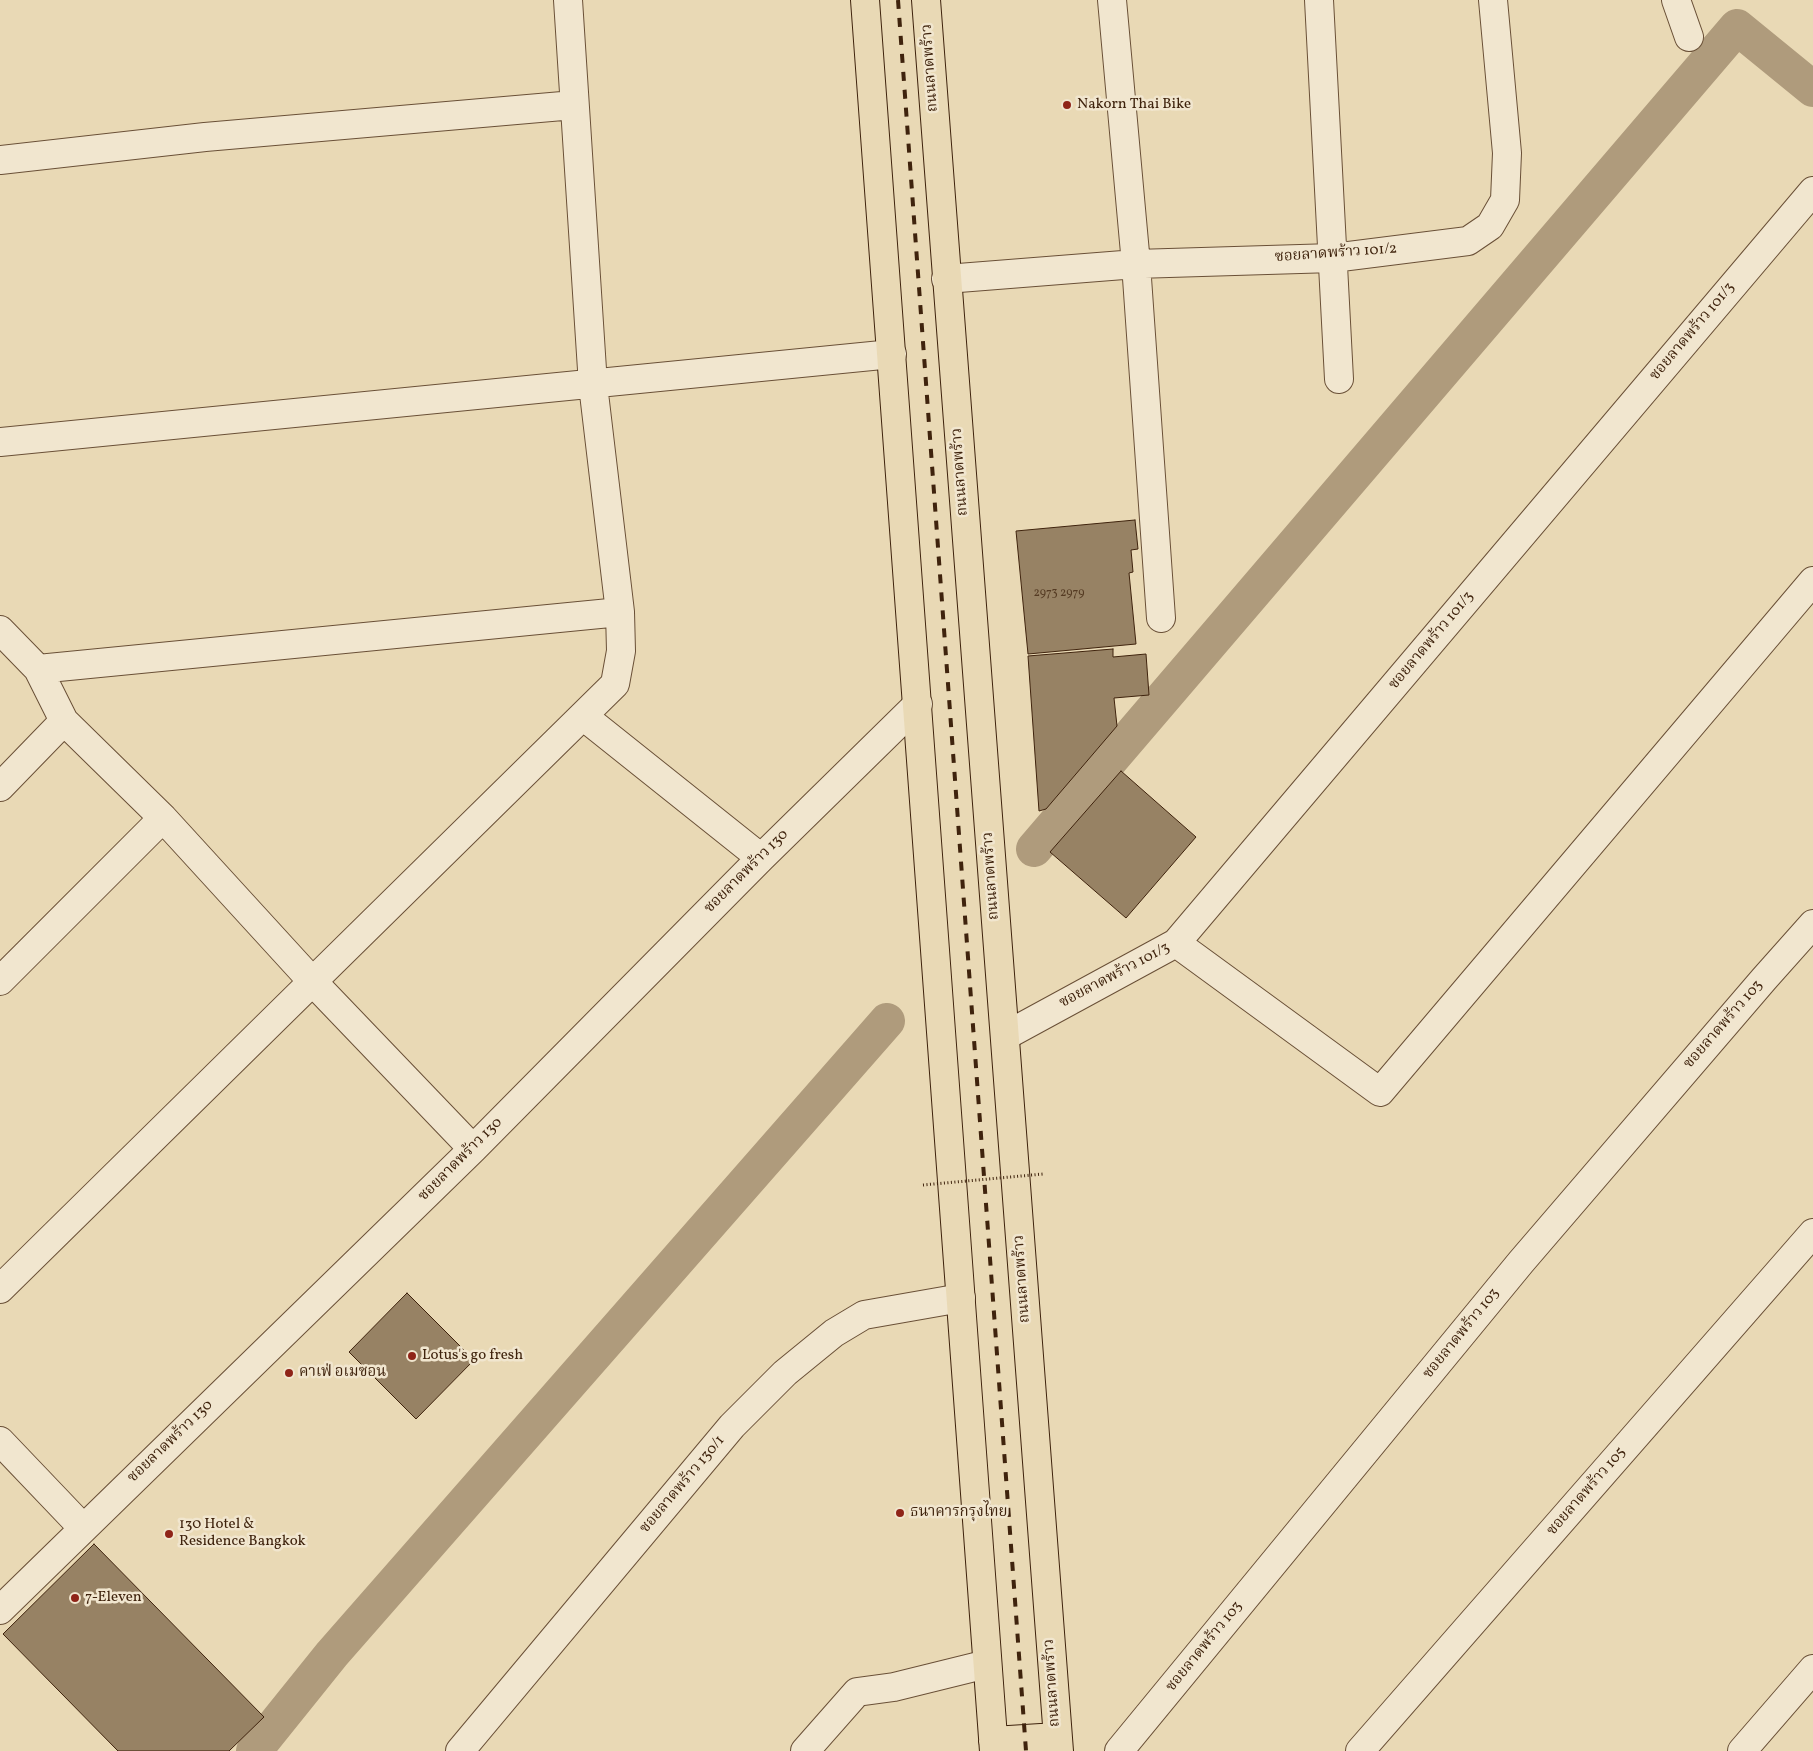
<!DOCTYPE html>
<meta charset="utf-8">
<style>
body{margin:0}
canvas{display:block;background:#e9d9b5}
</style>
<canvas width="1813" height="1751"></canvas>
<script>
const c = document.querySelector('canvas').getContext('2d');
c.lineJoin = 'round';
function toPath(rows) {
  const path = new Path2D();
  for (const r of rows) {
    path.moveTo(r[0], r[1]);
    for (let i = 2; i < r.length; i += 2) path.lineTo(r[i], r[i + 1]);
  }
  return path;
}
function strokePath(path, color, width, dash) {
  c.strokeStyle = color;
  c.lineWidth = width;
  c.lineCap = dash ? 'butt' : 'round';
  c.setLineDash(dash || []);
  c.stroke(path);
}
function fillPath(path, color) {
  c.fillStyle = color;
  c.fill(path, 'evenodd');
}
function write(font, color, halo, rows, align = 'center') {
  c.font = font + ' Vollkorn,"Noto Serif Thai",serif';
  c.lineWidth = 5;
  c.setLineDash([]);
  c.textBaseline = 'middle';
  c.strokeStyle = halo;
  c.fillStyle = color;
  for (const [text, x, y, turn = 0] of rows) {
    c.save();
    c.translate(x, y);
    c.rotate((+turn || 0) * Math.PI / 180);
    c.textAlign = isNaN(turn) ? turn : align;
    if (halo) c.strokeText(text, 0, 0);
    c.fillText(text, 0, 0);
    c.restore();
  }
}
const canal = toPath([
 [1034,849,1737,27,1813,89],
 [254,1751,332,1654,887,1021]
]);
const building = toPath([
 [1135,520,1138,549,1131,550,1133,572,1129,573,1136,644,1028,654,1016,531,1135,520],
 [1113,649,1113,657,1146,654,1149,695,1114,698,1117,726,1046,809,1039,811,1028,656,1113,649],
 [1121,771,1196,837,1126,918,1050,852,1121,771],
 [407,1293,474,1360,416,1419,349,1352,407,1293],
 [94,1544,264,1717,229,1751,118,1751,3,1634,94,1544]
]);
const minor = toPath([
 [1112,0,1136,264,1161,618],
 [1319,0,1339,379],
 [1676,0,1689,37],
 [0,160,205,137,574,105],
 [946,279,1136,264,1333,258,1468,241,1490,226,1505,200,1507,153,1493,0],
 [0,442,892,354],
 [0,630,38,669,64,721,163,818,312,981,473,1149],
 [38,669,620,612],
 [583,716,761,858],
 [0,787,64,721],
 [1176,943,1380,1092,1813,581],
 [0,981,163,818],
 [1005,1036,1176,943,1813,191],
 [0,1289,615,684,621,651,620,612,593,385,568,0],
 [0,1441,83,1528],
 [0,1610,473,1149,761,858,918,704],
 [460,1751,732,1426,785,1373,834,1333,864,1315,961,1298],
 [805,1751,857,1692,894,1687,987,1664],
 [1119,1751,1521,1262,1764,979,1813,924],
 [1360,1751,1813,1233],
 [1742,1751,1813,1669]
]);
const primary = toPath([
 [865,0,994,1751],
 [926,0,1059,1751],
 [993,1741,1057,1737]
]);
const rail = toPath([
 [898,0,1026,1751]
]);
const pathBridge = toPath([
 [923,1185,1043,1174]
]);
const markers = [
 [1067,105,5,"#8f2418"],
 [412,1356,5,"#8f2418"],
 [289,1373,5,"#8f2418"],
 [900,1513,5,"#8f2418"],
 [169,1534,5,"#8f2418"],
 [75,1598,5,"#8f2418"]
];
const numberNames = [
 ["2973 2979",1059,594]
];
const streetNames = [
 ["ถนนลาดพร้าว",931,68,-94],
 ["ซอยลาดพร้าว 101/2",1336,254,-4],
 ["ซอยลาดพร้าว 101/3",1693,332,-50],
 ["ถนนลาดพร้าว",961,472,-94],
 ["ซอยลาดพร้าว 101/3",1432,641,-50],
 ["ซอยลาดพร้าว 130",747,872,-45],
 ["ถนนลาดพร้าว",992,876,-94],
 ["ซอยลาดพร้าว 101/3",1115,976,-28],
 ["ซอยลาดพร้าว 103",1724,1025,-49],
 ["ซอยลาดพร้าว 130",461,1160,-45],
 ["ถนนลาดพร้าว",1023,1279,-94],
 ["ซอยลาดพร้าว 103",1462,1334,-51],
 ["ซอยลาดพร้าว 130",171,1442,-44],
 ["ซอยลาดพร้าว 130/1",683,1485,-50],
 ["ซอยลาดพร้าว 105",1587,1492,-49],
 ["ซอยลาดพร้าว 103",1205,1647,-51],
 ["ถนนลาดพร้าว",1053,1683,-94]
];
const poiNames = [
 ["Nakorn Thai Bike",1077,105],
 ["Lotus's go fresh",422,1356],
 ["คาเฟ่ อเมซอน",299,1373],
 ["ธนาคารกรุงไทย",910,1513],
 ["130 Hotel &",179,1525],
 ["Residence Bangkok",179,1542],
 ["7-Eleven",85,1598]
];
strokePath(canal, '#af9b7c', 36);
fillPath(building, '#978264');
strokePath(building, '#3f230d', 1);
strokePath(minor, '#6a5037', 30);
strokePath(primary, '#3f230d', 30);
strokePath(minor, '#f1e6cf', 28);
strokePath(primary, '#e9d9b5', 28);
strokePath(rail, '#3f230d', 4, [9, 9]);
strokePath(pathBridge, '#3f230d', 3, [1, 2.5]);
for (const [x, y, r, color] of markers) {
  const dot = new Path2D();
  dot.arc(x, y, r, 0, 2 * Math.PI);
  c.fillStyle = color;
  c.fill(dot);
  strokePath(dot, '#f1e6cf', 2);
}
write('12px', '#553b23', null, numberNames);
write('15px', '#3f230d', '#f1e6cf', streetNames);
write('15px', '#3f230d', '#f1e6cf', poiNames, 'left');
</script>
